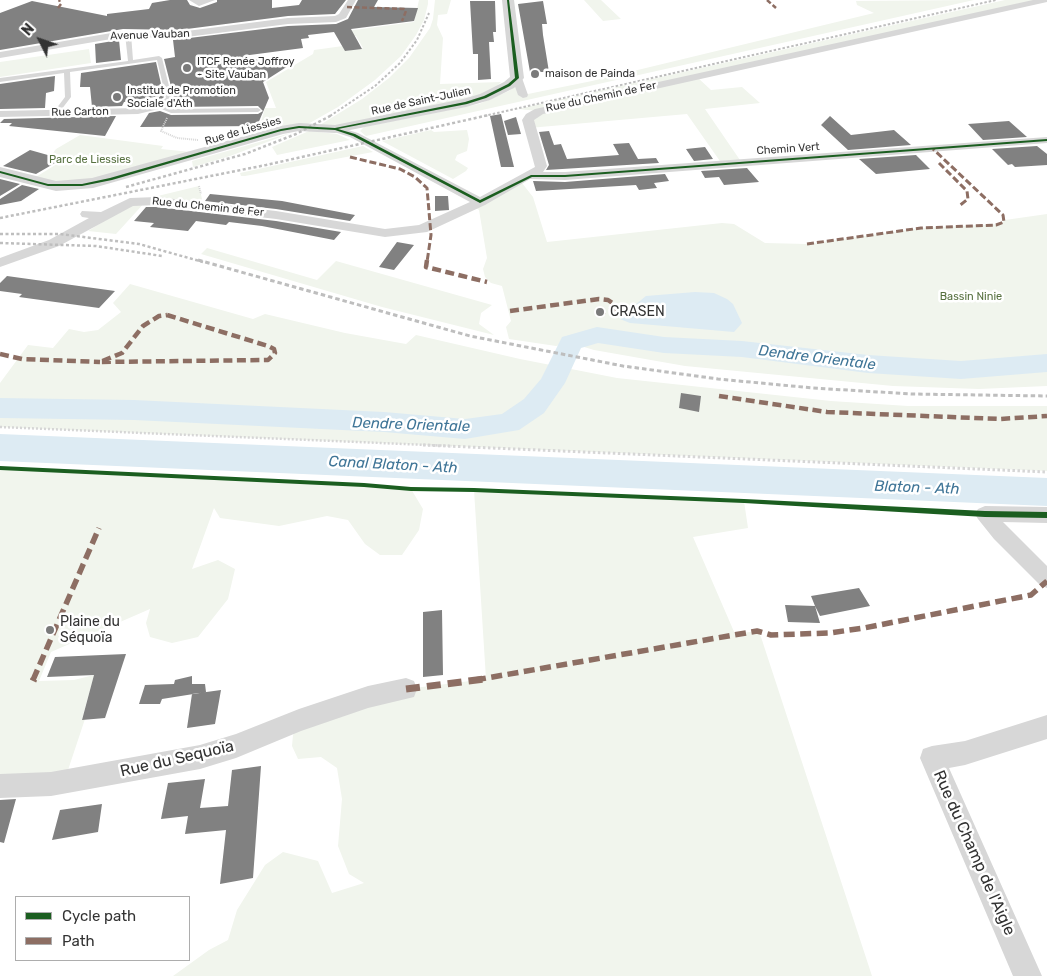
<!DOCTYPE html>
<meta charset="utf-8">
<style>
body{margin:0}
#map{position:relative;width:1047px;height:976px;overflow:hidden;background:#fff;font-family:Rubik,sans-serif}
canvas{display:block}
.legend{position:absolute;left:15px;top:896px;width:175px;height:65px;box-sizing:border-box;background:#fff;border:1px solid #adadad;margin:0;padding:6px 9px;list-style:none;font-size:15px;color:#333}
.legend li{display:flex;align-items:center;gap:10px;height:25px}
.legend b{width:25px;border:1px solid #adadad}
.north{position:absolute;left:15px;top:15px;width:50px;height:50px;-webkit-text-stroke:4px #fff;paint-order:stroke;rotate:311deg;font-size:14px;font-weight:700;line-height:20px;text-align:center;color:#333}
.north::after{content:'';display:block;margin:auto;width:18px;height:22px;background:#333;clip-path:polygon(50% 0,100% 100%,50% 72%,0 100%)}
</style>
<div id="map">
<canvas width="1047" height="976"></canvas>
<ul class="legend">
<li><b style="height:6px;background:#1b5e20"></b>Cycle path</li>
<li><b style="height:6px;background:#8d6e63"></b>Path</li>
</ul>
<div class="north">N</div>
</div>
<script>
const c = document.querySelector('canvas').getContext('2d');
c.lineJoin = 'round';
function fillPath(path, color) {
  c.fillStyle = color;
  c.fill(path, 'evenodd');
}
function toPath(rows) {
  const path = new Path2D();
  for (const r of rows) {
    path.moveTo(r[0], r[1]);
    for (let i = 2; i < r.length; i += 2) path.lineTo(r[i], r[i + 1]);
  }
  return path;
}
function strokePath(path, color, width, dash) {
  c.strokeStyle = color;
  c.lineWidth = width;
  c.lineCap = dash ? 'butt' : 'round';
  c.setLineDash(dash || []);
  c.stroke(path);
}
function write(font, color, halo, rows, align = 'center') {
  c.font = font + ' Rubik,sans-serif';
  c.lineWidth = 5;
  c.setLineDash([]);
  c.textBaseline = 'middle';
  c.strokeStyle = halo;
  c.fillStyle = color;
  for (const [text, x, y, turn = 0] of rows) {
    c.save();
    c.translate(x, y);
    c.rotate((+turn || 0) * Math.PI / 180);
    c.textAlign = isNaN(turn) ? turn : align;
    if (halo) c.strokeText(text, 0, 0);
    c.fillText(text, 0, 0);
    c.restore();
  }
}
const green = toPath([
 [419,0,428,0,428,4,424,20,416,35,401,56,375,80,338,107,308,124,282,126,258,132,265,108,276,108,266,82,313,54,314,50,343,46,346,51,363,48,356,36,348,37,347,31,414,22],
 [435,0,451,0,447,14,438,15,437,25,443,38,440,84,501,82,494,89,468,99,335,126,320,125,362,99,389,78,409,58,430,28,433,19],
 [584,0,601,0,621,19,603,21],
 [974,0,366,136,360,131,364,127,479,104,509,91,519,84,523,95,592,81,874,13,857,5,856,1],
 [1005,0,1045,0,697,77,711,90,742,87,760,103,705,109,742,163,722,164,687,114,529,128,538,111,518,109],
 [89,49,91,63,0,77,0,62],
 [431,130,434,132,467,130,469,139,467,151,457,155,455,160,468,168,466,171,453,179,382,141],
 [309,131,337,134,350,140,277,155,272,147],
 [291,133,230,156,193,167,192,161],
 [80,135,163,146,161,149,191,152,93,183,31,180,65,159,65,157,53,153,56,149],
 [363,146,373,152,245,176,241,176,240,173],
 [522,183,533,197,547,242,722,223,734,224,765,243,807,244,921,228,1000,224,1005,220,1047,214,1047,386,979,389,893,386,685,366,594,350,571,343,556,346,509,339,506,327,511,321,502,286,491,283,485,277,483,269,487,258,479,210,473,205],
 [199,186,202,199,197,205,147,200,116,234,88,231,137,201],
 [207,248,317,280,336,261,492,305,481,313,479,324,494,335,382,307,201,254],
 [130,284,253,319,265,314,345,333,406,344,416,335,520,359,617,378,831,401,908,406,1047,406,1047,471,0,427,0,383,28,345,53,348,69,329,84,332,98,330,121,312,113,303],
 [0,468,364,485,411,489,423,509,419,530,402,555,380,555,365,544,348,520,327,516,279,526,220,518,214,508,192,569,218,560,235,569,228,599,198,637,172,643,150,637,146,623,150,609,51,652,39,681,74,680,94,675,82,719,85,719,64,782,0,786],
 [474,490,744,501,748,528,693,537,735,634,757,631,761,637,872,976,173,976,209,950,228,940,237,910,265,865,283,852,318,861,332,893,364,883,349,874,338,846,342,799,337,768,321,757,298,759,292,746,293,735,299,720,406,689,486,679]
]);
const water = toPath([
 [695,292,714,293,727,299,733,304,742,323,734,332,630,323,620,319,625,313,646,296],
 [0,434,1047,478,1047,506,0,461]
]);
const river = toPath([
 [597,327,664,337,742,341,868,355,961,361,1047,354,1047,372,961,379,868,373,742,357,664,353,598,343,581,348,565,383,544,413,519,430,465,439,384,432,134,420,0,418,0,398,134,400,384,412,465,419,502,414,524,399,541,379,562,337,597,327]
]);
const building = toPath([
 [170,0,187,0,190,5,200,8,217,2,217,0,272,0,272,8,299,5,302,0,346,0,335,14,288,16,179,30,123,29,0,50,0,13,32,1,107,16,107,14,149,9,152,3],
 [358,0,378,0,374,7,418,8,414,21,351,29,362,49,345,51,334,32,308,35,309,38,301,39,303,48,242,56,288,66,263,82,269,98,257,126,140,127,149,113,160,111,171,115,258,114,263,111,258,106,172,107,167,105,174,98,164,59,175,57,173,40,288,26,336,24,348,19],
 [470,1,495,1,496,32,493,32,494,42,489,42,491,79,478,80,478,54,473,54],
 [543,1,547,24,542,24,543,35,549,72,530,72,518,4],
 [119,40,121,60,96,63,95,44],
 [156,62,164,97,159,101,156,102,160,96,124,102,122,106,92,107,90,87,80,87,81,73],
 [55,76,54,91,46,93,45,108,0,109,0,84],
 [501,114,514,167,501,167,490,116],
 [116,116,105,136,9,126,12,123,0,123,4,119],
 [830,116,851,135,894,130,911,145,848,150,821,125],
 [516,117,521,134,508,135,504,121],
 [1009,121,1027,137,983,140,968,124],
 [549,131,554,145,561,144,567,159,619,155,613,144,629,143,638,159,656,158,659,163,546,170,549,165,539,132],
 [1037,146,1047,154,1047,165,1015,167,1012,164,1008,165,992,149],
 [705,147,713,159,694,161,686,149],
 [30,150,62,159,36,174,3,166],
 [916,155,930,169,876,174,859,159],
 [747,168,759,182,724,185,719,177,705,178,701,171],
 [665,174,669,181,654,183,657,188,639,190,636,185,536,191,533,181,565,182],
 [0,179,20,184,0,196],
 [22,185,39,189,21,201,0,205,0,199],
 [210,194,282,201,355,215,350,221,276,209,205,201],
 [435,196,448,196,449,210,435,211],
 [146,207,157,207,276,221,341,232,334,240,262,226,229,222,226,225,196,221,188,231,150,227,154,223,134,221],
 [397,242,414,245,394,270,379,267],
 [7,276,115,291,99,308,19,297,22,294,0,291,0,283],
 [681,393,701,396,699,412,679,408],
 [859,588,870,606,820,616,815,606,820,623,788,622,785,605,815,606,811,596],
 [442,610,443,675,423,677,423,612],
 [126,654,105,718,82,720,94,675,47,677,55,657],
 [192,676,192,684,205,684,206,692,162,699,160,704,139,704,145,685,174,684,175,680],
 [221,690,215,724,187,728,192,694],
 [261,766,253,878,220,884,226,830,185,834,188,816,161,819,168,783,205,779,200,808,228,806,232,770],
 [16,799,4,843,0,842,0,800],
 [102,804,98,832,52,840,60,810]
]);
const pathFar2 = toPath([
 [167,118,161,131,177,138,198,140],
 [199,186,201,194]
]);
const pathFar1 = toPath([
 [0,427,452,446]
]);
const path = toPath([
 [423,445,1047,472]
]);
const service = toPath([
 [128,32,131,34,133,60,159,56,162,58,172,98,163,106,172,109,258,108,261,110,258,112,171,113,157,107,157,105,166,98,157,60,70,72,71,97,58,114,56,115,53,113,65,97,64,73,0,82,0,78,128,61,125,34,128,32]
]);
const minor = toPath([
 [189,0,215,0,199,6,189,0],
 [348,0,356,0,346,18,336,22,288,24,179,38,123,37,0,58,0,52,123,31,179,32,288,18,335,16,339,14,348,0],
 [1033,0,1047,0,1047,2,543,114,534,120,547,166,543,172,565,172,1047,137,1047,143,565,180,530,179,485,205,427,232,385,237,276,219,157,205,133,206,59,246,0,267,0,258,49,240,89,218,82,217,80,214,82,211,101,212,130,198,157,197,276,211,385,229,419,225,470,202,350,137,331,131,329,129,331,127,335,126,358,133,480,197,535,167,522,120,526,114,535,109,1033,0],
 [517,75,522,78,528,95,527,97,523,98,518,95,512,78,517,75],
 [159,103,164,106,163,108,138,114,0,117,0,111,138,108,159,103],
 [985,506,1047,507,1047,523,1003,522,1047,566,1047,588,1040,585,994,539,978,519,975,514,978,509,985,506],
 [406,678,414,681,417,689,414,697,368,708,301,731,236,758,200,769,51,796,0,798,0,774,51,772,200,745,236,734,299,709,368,686,406,678],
 [1047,715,1047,739,965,765,949,768,1042,976,1013,976,920,758,923,749,932,746,965,741,1047,715]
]);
const tertiary = toPath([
 [502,0,514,0,524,78,514,88,490,100,466,107,335,133,299,131,283,134,93,188,56,191,0,177,0,167,56,181,92,178,281,126,299,123,335,125,463,99,480,94,504,82,510,77,502,0]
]);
const railFar2 = toPath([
 [330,116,375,86,400,63,417,40,429,13],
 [484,116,996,0]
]);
const railFar1 = toPath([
 [126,187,245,154,296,134,332,115],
 [0,218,266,165,489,115],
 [0,234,60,234,139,244,203,262],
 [0,243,96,246,162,256]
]);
const rail = toPath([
 [198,260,470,336,623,366,718,379,813,388,912,394,1047,396]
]);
const quietFar4 = toPath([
 [767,0,776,8],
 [347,7,404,9,406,11,402,21],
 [58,8,61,4,59,0]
]);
const quietFar3 = toPath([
 [350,157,400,169,415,177,427,188,431,235,427,262],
 [939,163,967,191,968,199,959,206],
 [807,244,921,228,996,225,1004,222,1003,215,933,149]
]);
const quietFar2 = toPath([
 [427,260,426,267,487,282],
 [510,311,599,299,608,300,614,304,615,309,604,312],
 [167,315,268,346,274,349,275,353,268,360,100,362,122,353,143,326,159,316,167,315],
 [0,354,22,359,100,362],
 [719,396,827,412,1000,419,1047,416]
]);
const quietFar1 = toPath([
 [33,680,99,528],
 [475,680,757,631,771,635,829,633,864,628,1031,595,1047,581]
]);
const quiet = toPath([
 [33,681,34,679],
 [406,689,485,679]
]);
const cycleway = toPath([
 [507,0,509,0,519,78,510,86,486,98,467,104,338,129,355,134,480,200,531,175,565,175,1047,139,1047,141,565,177,532,177,480,203,353,136,335,130,299,128,281,131,112,180,82,186,48,186,0,173,0,171,48,184,82,184,110,178,281,129,299,126,335,128,465,102,484,96,508,84,515,78,507,0],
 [0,466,364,483,411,487,474,488,744,499,985,511,1047,512,1047,518,985,517,744,503,474,492,411,491,364,487,0,470,0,466]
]);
const markers = [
 [187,68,5,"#7a7a7a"],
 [535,74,5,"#7a7a7a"],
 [117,97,5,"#7a7a7a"],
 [600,312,5,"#7a7a7a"],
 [50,630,5,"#7a7a7a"]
];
const farStreetnames = [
 ["Avenue Vauban",150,35,-2],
 ["Rue du Chemin de Fer",601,97,-12],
 ["Rue de Saint-Julien",421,101,-12],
 ["Rue Carton",80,112,-1],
 ["Rue de Liessies",243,131,-16],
 ["Chemin Vert",788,149,-4],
 ["Rue du Chemin de Fer",208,207,6]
];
const farPoinames = [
 ["ITCF Renée Joffroy",197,62],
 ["- Site Vauban",197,75],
 ["maison de Painda",545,74],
 ["Institut de Promotion",127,91],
 ["Sociale d'Ath",127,104]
];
const farParknames = [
 ["Parc de Liessies",90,160],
 ["Bassin Ninie",971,297]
];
const poiNames = [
 ["CRASEN",610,312],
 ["Plaine du",60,622],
 ["Séquoïa",60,638]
];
const waterNames = [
 ["Dendre Orientale",817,358,7],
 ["Dendre Orientale",411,425,2],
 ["Canal Blaton - Ath",393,465,3],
 ["Blaton - Ath",917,488,2]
];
const nearStreetnames = [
 ["Rue du Sequoïa",177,759,-13],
 ["Rue du Champ de l'Aigle",974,853,66]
];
fillPath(green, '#f1f5ed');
fillPath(water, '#ddebf3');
fillPath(river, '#ddebf3');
fillPath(building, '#818181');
strokePath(pathFar2, '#d6d6d6', 2, [1, 1]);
strokePath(pathFar1, '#d6d6d6', 2.5, [2, 2]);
strokePath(path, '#d6d6d6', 3, [2.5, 2.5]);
fillPath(service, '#d7d7d7');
fillPath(minor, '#d7d7d7');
fillPath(tertiary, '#d7d7d7');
strokePath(railFar2, '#bebebe', 2, [2.5, 2]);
strokePath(railFar1, '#bebebe', 2.5, [3, 2.5]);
strokePath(rail, '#bebebe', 3, [4.5, 3]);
strokePath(quietFar4, '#8d6e63', 2.5, [5, 2.5]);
strokePath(quietFar3, '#8d6e63', 3, [7, 3]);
strokePath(quietFar2, '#8d6e63', 4.5, [9, 4.5]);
strokePath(quietFar1, '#8d6e63', 5.5, [11, 5.5]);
strokePath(quiet, '#8d6e63', 7, [14, 7]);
fillPath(cycleway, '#1b5e20');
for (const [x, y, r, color] of markers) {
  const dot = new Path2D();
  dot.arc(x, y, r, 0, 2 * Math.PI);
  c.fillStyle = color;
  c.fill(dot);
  strokePath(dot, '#fff', 2);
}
write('11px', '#333', '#fff', farStreetnames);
write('11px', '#333', '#fff', farPoinames, 'left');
write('11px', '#56703f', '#fff', farParknames);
write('14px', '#333', '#fff', poiNames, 'left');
write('italic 15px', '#3f7597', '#fff', waterNames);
write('16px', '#333', '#fff', nearStreetnames);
</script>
